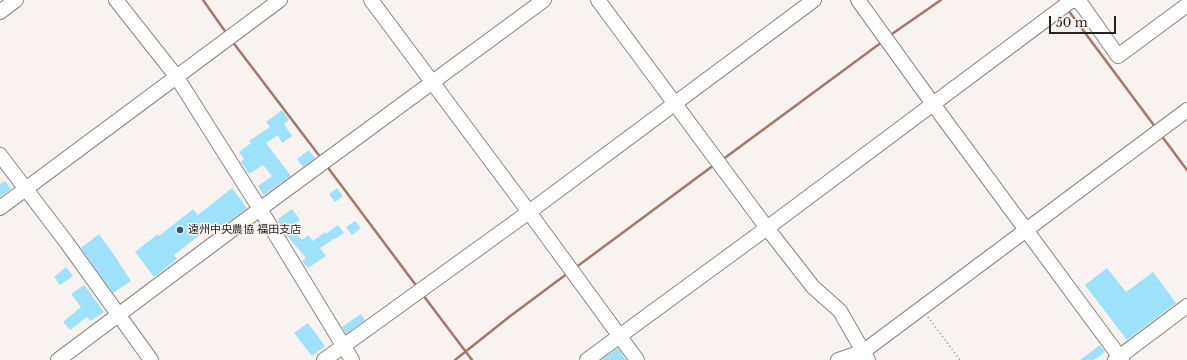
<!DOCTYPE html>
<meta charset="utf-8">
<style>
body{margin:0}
#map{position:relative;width:1187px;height:360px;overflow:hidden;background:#f8f3f1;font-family:"Libre Baskerville",serif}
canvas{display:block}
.scale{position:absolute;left:1049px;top:16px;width:67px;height:18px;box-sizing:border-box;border:2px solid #252322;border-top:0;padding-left:5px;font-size:12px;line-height:14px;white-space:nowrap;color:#252322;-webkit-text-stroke:3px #f8f3f1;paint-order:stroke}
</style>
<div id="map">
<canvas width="1187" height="360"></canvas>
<div class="scale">50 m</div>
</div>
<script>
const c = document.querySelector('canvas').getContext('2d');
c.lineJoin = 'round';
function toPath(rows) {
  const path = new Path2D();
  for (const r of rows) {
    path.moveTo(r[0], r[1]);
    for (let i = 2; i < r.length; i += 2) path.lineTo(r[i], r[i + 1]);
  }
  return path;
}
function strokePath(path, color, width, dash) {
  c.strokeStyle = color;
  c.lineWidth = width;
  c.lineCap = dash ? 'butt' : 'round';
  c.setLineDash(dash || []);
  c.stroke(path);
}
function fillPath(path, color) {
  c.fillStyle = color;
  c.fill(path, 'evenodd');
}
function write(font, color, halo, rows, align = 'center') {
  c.font = font + ' "Libre Baskerville","Noto Sans JP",serif';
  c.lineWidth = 3;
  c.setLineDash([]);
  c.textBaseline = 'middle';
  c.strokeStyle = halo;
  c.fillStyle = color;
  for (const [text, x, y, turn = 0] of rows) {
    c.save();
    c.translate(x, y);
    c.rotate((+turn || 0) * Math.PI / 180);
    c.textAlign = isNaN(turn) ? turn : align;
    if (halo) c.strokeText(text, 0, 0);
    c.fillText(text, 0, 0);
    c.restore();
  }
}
const stream = toPath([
 [203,0,227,34],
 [1068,10,1156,128],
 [889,36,941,0],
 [232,41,321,158],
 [1161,135,1187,170],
 [722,160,882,42],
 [326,165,418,288],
 [575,268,714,165],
 [423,295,472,360],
 [455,360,509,317,568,273]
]);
const building = toPath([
 [282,110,289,120,284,124,292,136,282,143,278,135,266,143,291,176,264,195,258,186,272,176,263,165,249,174,241,162,244,159,239,152,251,143,249,141,270,127,266,122],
 [309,150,315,158,303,167,297,159],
 [5,181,11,189,0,197,0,184],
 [232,188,247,208,218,230,214,224,174,255,177,259,154,277,135,252,158,234,159,236,193,209,198,215],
 [337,188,343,196,335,202,329,194],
 [292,209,300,220,291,227,302,240,308,235,313,241,325,232,326,234,338,225,344,233,335,239,335,238,320,248,326,256,308,268,302,261,306,258,284,232,278,222,279,221,278,219],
 [355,221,361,228,352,235,346,227],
 [99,234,119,262,119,263,131,281,113,293,81,248],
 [66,267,73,276,60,285,54,277],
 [1107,268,1126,292,1153,272,1176,303,1127,340,1085,285],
 [84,285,104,312,90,321,87,317,70,330,63,322,81,307,71,294],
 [361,314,365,320,346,334,342,327],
 [308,323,325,346,312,356,294,333],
 [1100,345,1105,352,1094,360,1080,360],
 [618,348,626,360,601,360]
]);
const path = toPath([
 [928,317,960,360]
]);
const minor = toPath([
 [116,0,176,76,260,209,352,360],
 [371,0,529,212,637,360],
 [598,0,767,228,813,287,840,311,868,360],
 [858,0,933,104,1122,360],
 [0,12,16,0],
 [0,155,67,243,151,360],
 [0,208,280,0],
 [58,360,260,209,544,0],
 [324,360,529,212,814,0],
 [587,360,767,228,1071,1,1078,1,1082,5,1118,56,1187,5],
 [838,360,864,351,1187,110],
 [1115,360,1187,306]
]);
const markers = [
 [180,230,4,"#1d5e73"]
];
const poiNames = [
 ["遠州中央農協 福田支店",188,230]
];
strokePath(stream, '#a2786a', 2.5);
fillPath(building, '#9de1fb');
strokePath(minor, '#8a8684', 16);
strokePath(path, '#888483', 1.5, [1, 3]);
strokePath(minor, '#fff', 14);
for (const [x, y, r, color] of markers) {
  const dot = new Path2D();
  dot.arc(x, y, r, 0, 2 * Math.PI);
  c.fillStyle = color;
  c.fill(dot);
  strokePath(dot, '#f8f3f1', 1.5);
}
write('11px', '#252322', '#f8f3f1', poiNames, 'left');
</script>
